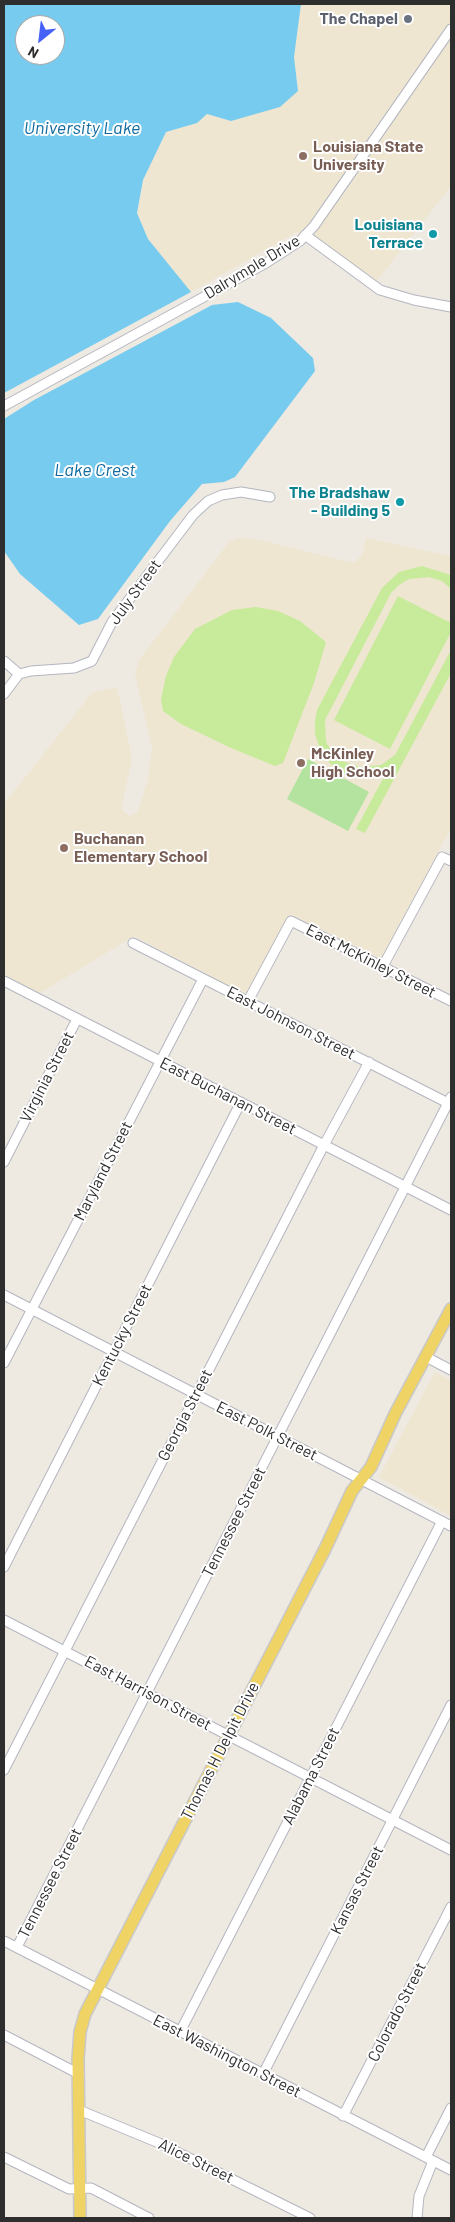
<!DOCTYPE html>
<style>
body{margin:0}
#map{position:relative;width:455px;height:2222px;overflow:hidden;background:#eee9e1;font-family:Barlow,sans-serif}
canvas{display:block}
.frame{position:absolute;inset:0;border:5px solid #2e2e2e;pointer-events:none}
.north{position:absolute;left:15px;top:15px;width:50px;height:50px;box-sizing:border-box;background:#fff;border:1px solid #ababab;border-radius:50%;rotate:209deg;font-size:14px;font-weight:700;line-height:20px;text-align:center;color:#2e2e2e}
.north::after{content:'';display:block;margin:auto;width:18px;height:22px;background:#4561f7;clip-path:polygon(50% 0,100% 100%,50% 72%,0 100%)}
</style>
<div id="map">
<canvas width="455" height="2222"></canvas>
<div class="frame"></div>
<div class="north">N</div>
</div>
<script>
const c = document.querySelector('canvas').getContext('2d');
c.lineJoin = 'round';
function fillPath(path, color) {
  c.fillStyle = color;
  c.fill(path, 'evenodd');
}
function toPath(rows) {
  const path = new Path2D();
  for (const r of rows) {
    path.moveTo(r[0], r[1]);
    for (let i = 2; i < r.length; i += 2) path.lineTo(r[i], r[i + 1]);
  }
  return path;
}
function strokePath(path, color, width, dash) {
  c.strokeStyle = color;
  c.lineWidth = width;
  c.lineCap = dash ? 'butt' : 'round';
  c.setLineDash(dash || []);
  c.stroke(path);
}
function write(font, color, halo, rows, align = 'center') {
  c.font = font + ' Barlow,sans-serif';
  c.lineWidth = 4;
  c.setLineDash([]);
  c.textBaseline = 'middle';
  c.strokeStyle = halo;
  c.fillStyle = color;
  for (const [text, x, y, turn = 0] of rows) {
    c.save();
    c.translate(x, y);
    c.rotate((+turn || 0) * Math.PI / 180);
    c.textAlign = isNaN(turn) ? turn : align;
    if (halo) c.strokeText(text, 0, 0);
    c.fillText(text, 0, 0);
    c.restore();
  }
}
const education = toPath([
 [301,4,451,4,451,186,376,282,321,242,297,232,191,292,148,239,137,213,143,180,166,132,197,123,207,114,231,121,298,91,294,57],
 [241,538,259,540,354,563,362,555,366,538,451,556,451,828,381,959,290,914,246,995,134,936,40,993,4,975,4,804,92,693,117,687,132,759,121,809,130,816,138,812,148,779,152,747,135,674,139,660,230,541],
 [435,1372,451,1381,451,1516,379,1477]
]);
const green = toPath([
 [308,759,369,792,348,831,287,799]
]);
const pitch = toPath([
 [422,566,451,575,451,589,442,581,429,577,409,579,399,585,391,593,325,720,326,742,332,752,342,761,360,767,381,765,395,755,451,650,451,673,365,833,356,829,386,773,371,778,359,778,345,774,335,768,325,758,319,746,315,734,315,721,317,710,382,588,399,572],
 [398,596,451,623,451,632,390,749,334,720],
 [256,607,278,611,300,621,326,642,314,683,283,763,275,766,231,748,181,724,163,711,161,699,166,676,174,657,195,629,232,610]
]);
const water = toPath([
 [4,4,301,4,294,57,298,91,280,107,231,121,207,114,197,123,166,132,143,180,137,213,148,239,191,292,4,393],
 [25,25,55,25,55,55,25,55],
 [238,302,271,318,313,358,315,371,235,477,224,482,202,484,170,521,98,619,79,625,20,574,4,551,4,419,34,400,212,305]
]);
const minor = toPath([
 [305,235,380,290,414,300,451,307],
 [4,406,266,263,300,241,314,226,451,29],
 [4,661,19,674],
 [4,694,19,674,31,671,74,668,92,661,112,622,193,515,208,501,222,495,241,492,270,497],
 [133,943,448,1103],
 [383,966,442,857,451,861],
 [4,981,451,1210],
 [248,1001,291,921,451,1001],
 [4,1162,77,1019],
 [4,1295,451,1526],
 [426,1357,451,1370],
 [4,1363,203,979],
 [4,1567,241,1102],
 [4,1620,451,1850],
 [4,1770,324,1145,369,1062],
 [4,1941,451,2170],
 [17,1947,451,1097],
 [180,2032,442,1521],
 [4,2035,79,2074],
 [263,2074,451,1705],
 [79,2110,159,2143,310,2218],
 [343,2116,451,1907],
 [4,2157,69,2189,91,2188,149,2218],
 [426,2157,451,2108],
 [417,2218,419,2196,433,2161]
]);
const major = toPath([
 [80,2218,78,2059,80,2032,85,2014,325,1549,352,1491,371,1467,395,1414,451,1309]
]);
const markers = [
 [408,19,5,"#6b7280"],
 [303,156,5,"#8d6e63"],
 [433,234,5,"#0f9aa8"],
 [400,502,5,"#0f9aa8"],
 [301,763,5,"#8d6e63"],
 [64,848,5,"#8d6e63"]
];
const worshipNames = [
 ["The Chapel",398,19]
];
const educationNames = [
 ["Louisiana State",313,147],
 ["University",313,165],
 ["McKinley",311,754],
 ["High School",311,772],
 ["Buchanan",74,839],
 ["Elementary School",74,857]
];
const cultureNames = [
 ["Louisiana",423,225],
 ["Terrace",423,243],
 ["The Bradshaw",390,493],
 ["- Building 5",390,511]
];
const streetNames = [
 ["Dalrymple Drive",252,267,-31],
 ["July Street",135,592,-54],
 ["East McKinley Street",371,961,27],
 ["East Johnson Street",291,1023,27],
 ["Virginia Street",47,1077,-63],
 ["East Buchanan Street",228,1096,27],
 ["Maryland Street",103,1171,-63],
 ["Kentucky Street",122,1335,-63],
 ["Georgia Street",185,1415,-63],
 ["East Polk Street",267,1431,27],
 ["Tennessee Street",234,1522,-63],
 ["East Harrison Street",148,1693,28],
 ["Thomas H Delpit Drive",220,1751,-63],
 ["Alabama Street",311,1776,-63],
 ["Tennessee Street",50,1883,-63],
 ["Kansas Street",357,1890,-63],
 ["Colorado Street",397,2012,-63],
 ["East Washington Street",227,2056,27],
 ["Alice Street",196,2161,26]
];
const waterNames = [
 ["University Lake",82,128],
 ["Lake Crest",95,470]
];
fillPath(education, '#efe6d1');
fillPath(green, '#b4e39f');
fillPath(pitch, '#c7ea9b');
fillPath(water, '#77cbee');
strokePath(minor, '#b4b6c0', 11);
strokePath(major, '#c9c9c9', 14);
strokePath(minor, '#fff', 9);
strokePath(major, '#efd365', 11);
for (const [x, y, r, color] of markers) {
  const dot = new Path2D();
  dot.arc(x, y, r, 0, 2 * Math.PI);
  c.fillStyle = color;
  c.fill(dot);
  strokePath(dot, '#fff', 2);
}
write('bold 16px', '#5b616d', '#fff', worshipNames, 'right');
write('bold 16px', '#785e54', '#fff', educationNames, 'left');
write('bold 16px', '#0d838f', '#fff', cultureNames, 'right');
write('16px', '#2e2e2e', '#fff', streetNames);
write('italic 18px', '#106a9f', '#fff', waterNames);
</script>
